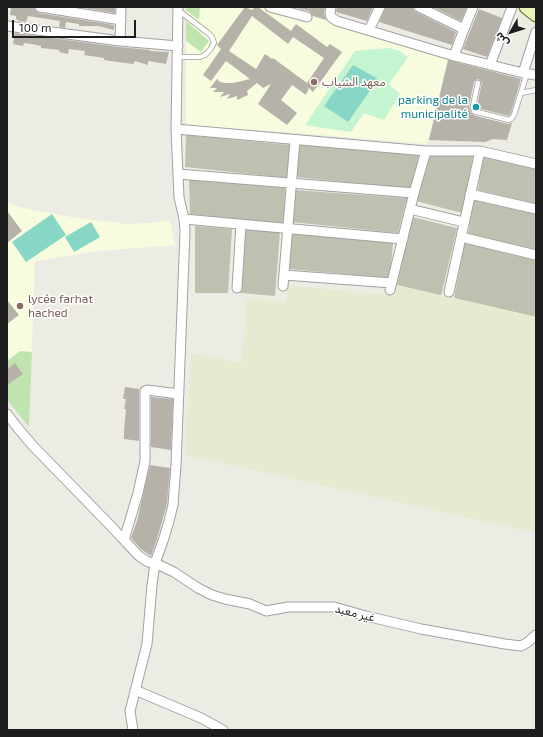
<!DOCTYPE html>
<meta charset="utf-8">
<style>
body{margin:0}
#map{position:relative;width:543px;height:737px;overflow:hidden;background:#edece4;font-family:"Exo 2","Noto Sans Arabic",sans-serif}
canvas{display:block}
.frame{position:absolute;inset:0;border:8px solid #1d1d1d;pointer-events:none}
.north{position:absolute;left:491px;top:12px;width:40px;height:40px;-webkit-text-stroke:3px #fff;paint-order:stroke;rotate:231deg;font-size:11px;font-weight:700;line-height:16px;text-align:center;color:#1d1d1d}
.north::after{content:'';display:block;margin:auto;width:14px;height:18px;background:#1d1d1d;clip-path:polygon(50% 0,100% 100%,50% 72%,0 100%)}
.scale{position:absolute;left:12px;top:20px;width:124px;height:18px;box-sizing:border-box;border:2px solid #1d1d1d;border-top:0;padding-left:5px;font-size:12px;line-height:14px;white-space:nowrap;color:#1d1d1d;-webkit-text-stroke:3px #fff;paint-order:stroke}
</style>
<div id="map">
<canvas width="543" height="737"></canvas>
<div class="frame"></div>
<div class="north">ش</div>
<div class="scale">100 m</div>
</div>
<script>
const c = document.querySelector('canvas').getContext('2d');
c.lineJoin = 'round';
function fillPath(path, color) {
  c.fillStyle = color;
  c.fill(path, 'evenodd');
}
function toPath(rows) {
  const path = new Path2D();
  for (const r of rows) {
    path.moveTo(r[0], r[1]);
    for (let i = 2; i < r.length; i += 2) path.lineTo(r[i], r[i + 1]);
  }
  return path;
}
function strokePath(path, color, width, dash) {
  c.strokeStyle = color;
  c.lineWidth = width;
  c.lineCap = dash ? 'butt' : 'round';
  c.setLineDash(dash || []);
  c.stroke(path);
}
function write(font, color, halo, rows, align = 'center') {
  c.font = font + ' "Exo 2","Noto Sans Arabic",sans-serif';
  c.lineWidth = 3;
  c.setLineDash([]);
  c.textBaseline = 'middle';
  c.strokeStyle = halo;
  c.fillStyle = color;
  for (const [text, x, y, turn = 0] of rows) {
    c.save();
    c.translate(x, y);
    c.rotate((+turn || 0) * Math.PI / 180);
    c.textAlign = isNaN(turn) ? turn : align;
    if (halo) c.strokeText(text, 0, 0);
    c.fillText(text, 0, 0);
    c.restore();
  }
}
const education = toPath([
 [186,7,287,7,330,21,449,57,427,144,284,132,186,126],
 [7,202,19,207,76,218,127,224,149,223,170,220,175,245,98,251,35,261,29,427,7,400]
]);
const construction = toPath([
 [186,135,290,145,287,178,185,167],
 [298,145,419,153,412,189,296,177],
 [430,155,473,156,462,213,416,201],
 [483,155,536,168,536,204,478,190],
 [189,179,285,188,284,224,190,214],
 [293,190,407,198,398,233,292,222],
 [474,200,536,213,536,251,468,235],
 [412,217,457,228,441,296,397,285],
 [195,226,232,229,228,293,195,293],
 [245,229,280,232,275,296,240,293],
 [291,233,393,243,390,278,288,269],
 [465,242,536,260,536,317,454,298]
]);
const farmland = toPath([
 [288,285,395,296,397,285,536,317,536,533,185,455,191,353,242,363,247,298,286,302]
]);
const grass = toPath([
 [186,7,200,7,199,20,186,10],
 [186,21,209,41,201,52,186,41],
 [20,351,32,352,29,427,7,400,7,361]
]);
const park = toPath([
 [389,48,400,51,408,57,389,84,400,94,384,120,364,113,351,132,305,125,355,51]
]);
const pitch = toPath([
 [353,65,378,79,348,122,324,106],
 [52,214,66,235,26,262,12,242],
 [91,222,100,237,74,252,65,237]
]);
const building = toPath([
 [11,7,34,7,36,11,39,13,114,25,114,30,98,26,79,26,79,24,66,22,65,28,59,27,60,21,28,16,26,22,18,21,18,20,16,19,16,16,10,15],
 [78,7,115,7,115,13],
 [245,7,252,10,255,7,258,7,291,31,296,24,327,47,330,44,342,52,313,92,309,88,306,95,292,85,281,100,297,113,287,125,258,104,271,84,263,88,257,83,247,91,248,95,237,100,237,96,227,99,230,94,220,97,224,92,213,92,217,88,210,88,217,79,220,82,225,83,233,83,250,79,226,61,211,81,203,75,221,49,217,45],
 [252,16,288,44,293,37,324,58,307,83,273,58,272,59,265,54,256,69,229,51],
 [293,7,325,7,324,14,326,20,313,16,311,13,309,11],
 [337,7,373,7,367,21,336,12],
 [386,7,413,7,414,10,416,12,456,32,452,45,379,22],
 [433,7,467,7,461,21],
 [479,9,502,18,487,57,463,49],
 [15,33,119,47,150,50,150,51,169,52,166,64,148,61,148,65,135,61,133,64,118,62,104,60,104,58,84,55,85,51,69,49,68,54,59,52,60,50,41,48,41,46,32,44,24,43,23,46,13,44],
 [448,60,521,79,511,113,509,116,477,108,477,106,482,82,478,79,476,80,474,82,469,106,471,113,476,116,508,124,512,123,507,140,493,139,485,142,429,140],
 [7,211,22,231,7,243],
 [7,300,19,315,7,324],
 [15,363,23,374,7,385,7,369],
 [125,387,139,389,139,441,124,439,124,431,126,409,124,409,126,399,123,399],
 [151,397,173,399,171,450,151,447],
 [150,465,170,468,167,504,157,539,151,556,141,549,131,538,137,521]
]);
const lane = toPath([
 [178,57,200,57,205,55,210,50,214,43,212,37,208,33,178,10],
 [478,83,473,106,474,111,477,112,509,120,511,119,514,115,527,73],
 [521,93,536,90]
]);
const street = toPath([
 [40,7,121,20],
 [270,7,307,17],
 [331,7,330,13,331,17,337,21,454,56,523,73,536,32],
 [419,7,464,29,454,56],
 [7,26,120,41,178,46],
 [464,29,473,7],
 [369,30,380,7],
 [120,41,121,7],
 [490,65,512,7],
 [523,73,536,75],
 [176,129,426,151,480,151,536,164],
 [178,174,414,193],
 [470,194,536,209],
 [410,209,464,222],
 [184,219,403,239],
 [461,237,536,255],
 [284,275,392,283],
 [283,286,295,140],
 [237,288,241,224],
 [390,290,414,193,426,151],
 [449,292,480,151],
 [7,414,17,427,33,446,108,523,139,556,148,562,155,563,174,572,198,588,212,595,225,599,250,604,266,611,288,607,334,607,366,616,421,629,505,644,521,646,528,642,536,635],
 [124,540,138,493,145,461,145,391,147,390,179,394],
 [135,690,201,718,223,730],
 [133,730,130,711,147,644,152,585,155,563,163,541,169,521,173,505,176,465,185,231,184,219,179,197,176,129,178,7]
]);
const secondary = toPath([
 [526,7,536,15]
]);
const markers = [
 [314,82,4,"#8d6e63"],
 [476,107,4,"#0f9aa8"],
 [20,306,4,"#8d6e63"]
];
const educationNames = [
 ["معهد الشياب",322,82],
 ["lycée farhat",28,299],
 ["hached",28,313]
];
const cultureNames = [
 ["parking de la",468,100],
 ["municipalité",468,114]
];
const streetNames = [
 ["غير معبد",355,613,14]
];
fillPath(education, '#f7fcde');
fillPath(construction, '#bec1b0');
fillPath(farmland, '#e4ebd0');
fillPath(grass, '#bfe4ad');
fillPath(park, '#c4f4d0');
fillPath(pitch, '#88d6c5');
fillPath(building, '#b6b2aa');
strokePath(lane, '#a1a1a1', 6);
strokePath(street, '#a1a1a1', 11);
strokePath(secondary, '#506a0e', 15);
strokePath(lane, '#fff', 4.5);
strokePath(street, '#fff', 9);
strokePath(secondary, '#e7f4bb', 13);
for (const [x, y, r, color] of markers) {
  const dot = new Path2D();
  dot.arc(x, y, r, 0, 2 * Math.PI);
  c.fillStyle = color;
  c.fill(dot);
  strokePath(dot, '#fff', 1.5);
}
write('12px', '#785e54', '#fff', educationNames, 'left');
write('12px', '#0d838f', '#fff', cultureNames, 'right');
write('12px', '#1d1d1d', '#fff', streetNames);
</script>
